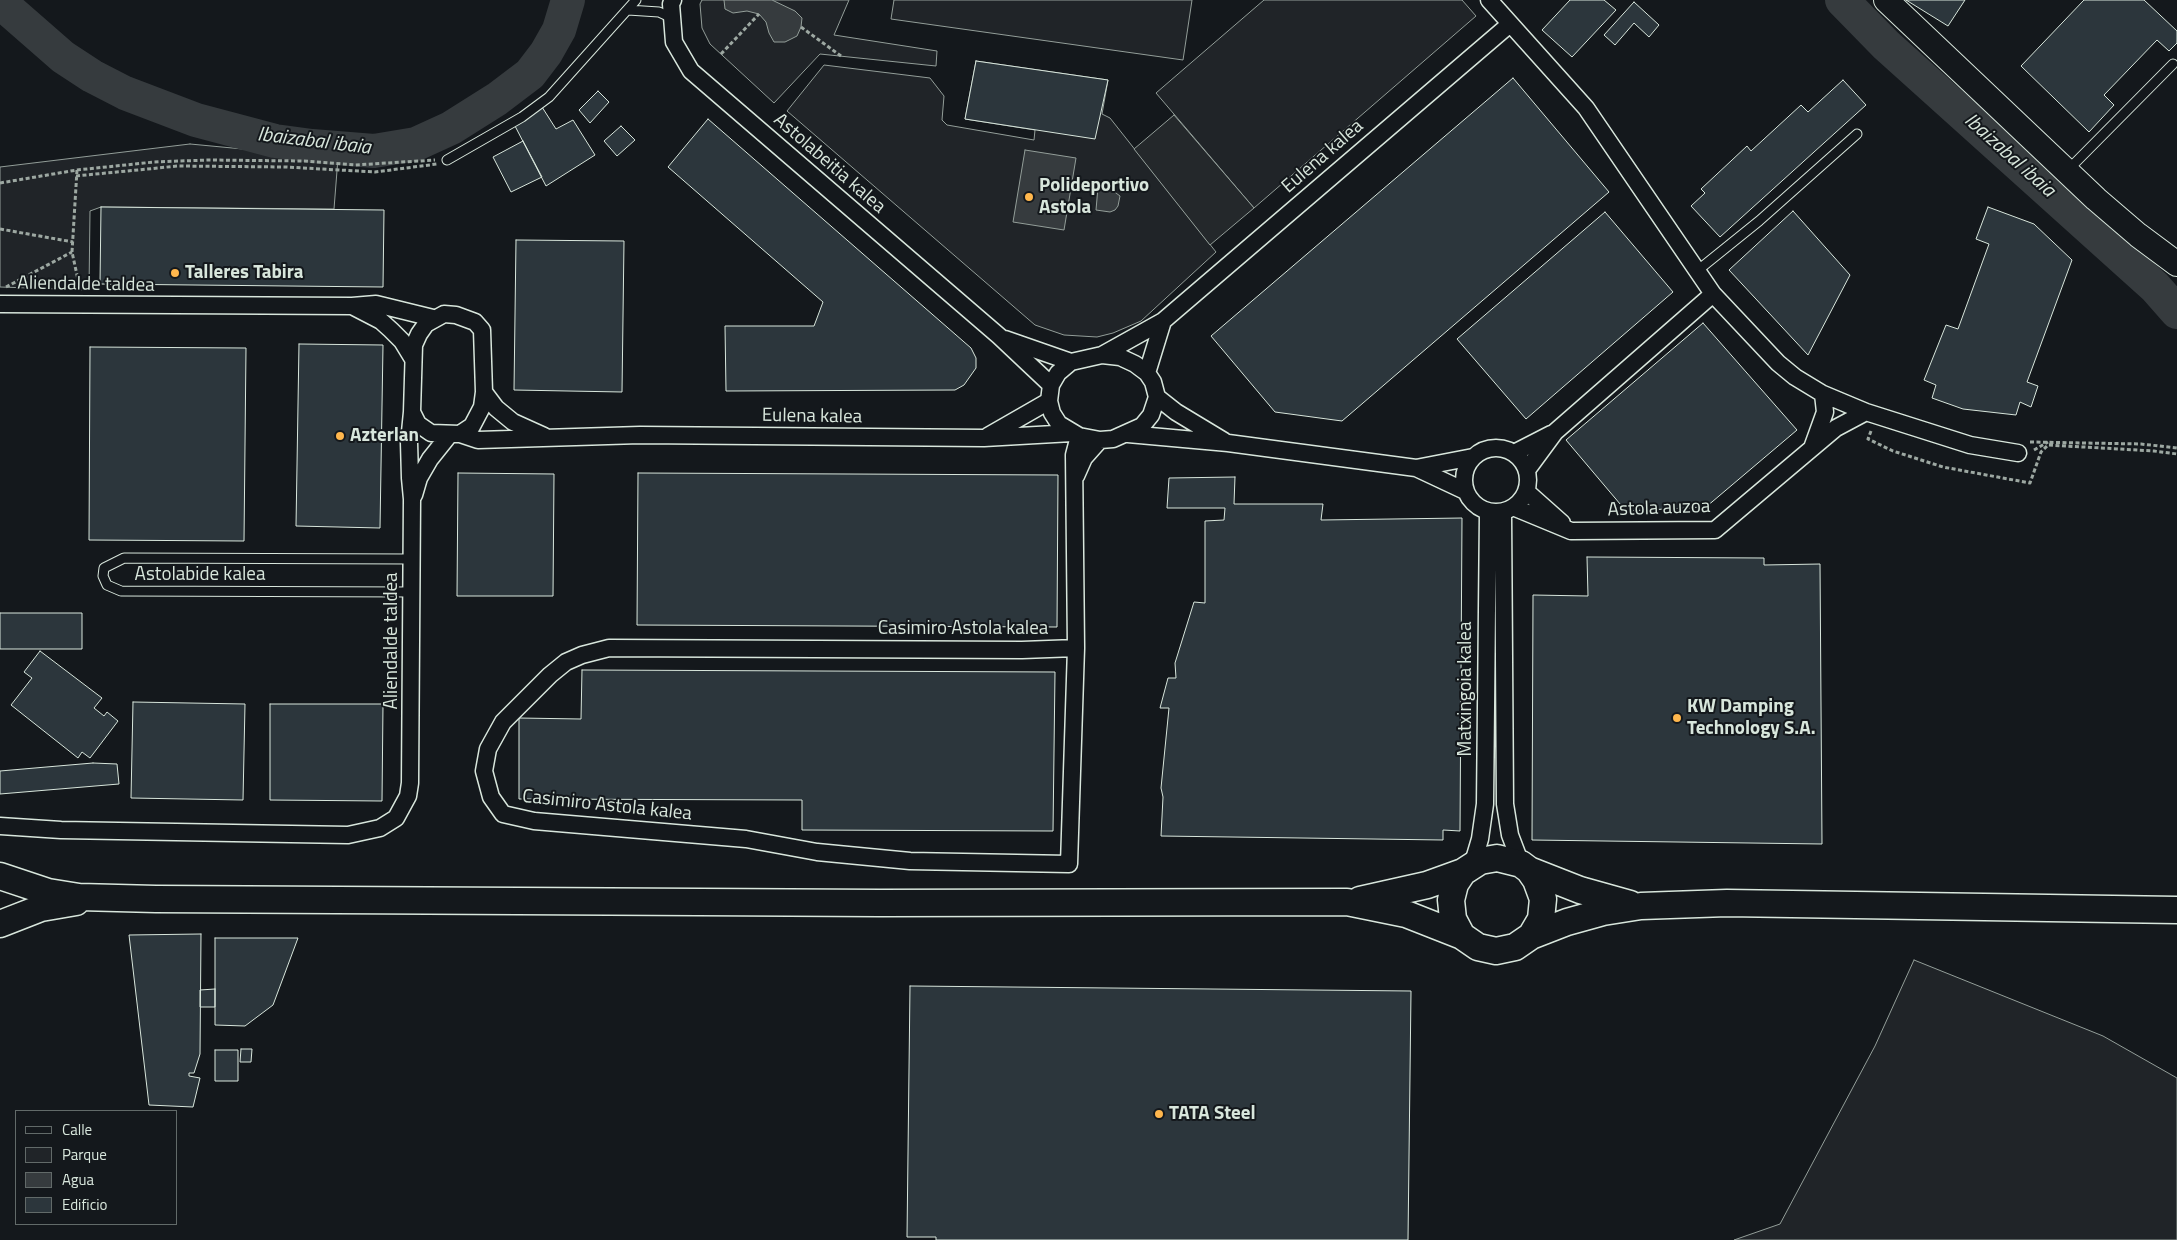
<!DOCTYPE html>
<style>
body{margin:0}
#map{position:relative;width:2177px;height:1240px;overflow:hidden;background:#14181c;font-family:"Titillium Web",sans-serif}
canvas{display:block}
.legend{position:absolute;left:15px;top:1110px;width:162px;height:115px;box-sizing:border-box;background:#14181c;border:1px solid #626a69;margin:0;padding:6px 9px;list-style:none;font-size:15px;color:#d8e6dc}
.legend li{display:flex;align-items:center;gap:10px;height:25px}
.legend b{width:25px;border:1px solid #626a69}
</style>
<div id="map">
<canvas width="2177" height="1240"></canvas>
<ul class="legend">
<li><b style="height:6px;background:#14181c"></b>Calle</li>
<li><b style="height:14px;background:#202428"></b>Parque</li>
<li><b style="height:14px;background:#363b3e"></b>Agua</li>
<li><b style="height:14px;background:#2c363c"></b>Edificio</li>
</ul>
</div>
<script>
const c = document.querySelector('canvas').getContext('2d');
c.lineJoin = 'round';
function fillPath(path, color) {
  c.fillStyle = color;
  c.fill(path, 'evenodd');
}
function toPath(rows) {
  const path = new Path2D();
  for (const r of rows) {
    if (r.length === 3) {
      path.moveTo(r[0] + r[2], r[1]);
      path.arc(r[0], r[1], r[2], 0, 2 * Math.PI);
      continue;
    }
    path.moveTo(r[0], r[1]);
    for (let i = 2; i < r.length; i += 2) path.lineTo(r[i], r[i + 1]);
  }
  return path;
}
function strokePath(path, color, width, dash) {
  c.strokeStyle = color;
  c.lineWidth = width;
  c.lineCap = dash ? 'butt' : 'round';
  c.setLineDash(dash || []);
  c.stroke(path);
}
function write(font, color, halo, rows, align = 'center') {
  c.font = font + ' "Titillium Web",sans-serif';
  c.lineWidth = 4;
  c.setLineDash([]);
  c.textBaseline = 'middle';
  c.strokeStyle = halo;
  c.fillStyle = color;
  for (const [text, x, y, turn = 0] of rows) {
    c.save();
    c.translate(x, y);
    c.rotate((+turn || 0) * Math.PI / 180);
    c.textAlign = isNaN(turn) ? turn : align;
    if (halo) c.strokeText(text, 0, 0);
    c.fillText(text, 0, 0);
    c.restore();
  }
}
const green = toPath([
 [702,0,849,0,834,35,937,51,936,66,820,54,774,103,710,44,702,28,700,4,702,0],
 [894,0,1192,0,1183,60,891,19,894,0],
 [1264,0,1462,0,1476,16,1254,208,1156,93,1264,0],
 [976,61,1108,80,1102,114,1110,118,1216,252,1141,321,1113,333,1097,337,1064,335,1035,325,787,111,824,65,930,78,944,96,942,120,947,125,1034,140,1035,130,965,119,976,61],
 [190,144,338,158,334,209,101,207,90,211,89,290,0,287,0,167,190,144],
 [1914,960,2103,1036,2177,1078,2177,1240,1734,1240,1780,1224,1875,1046,1914,960]
]);
const parking = toPath([
 [1174,115,1254,208,1210,245,1134,149,1174,115]
]);
const water = toPath([
 [724,0,772,0,795,11,802,18,801,27,797,36,785,42,774,42,769,33,766,22,759,14,747,11,733,13,725,9,724,0],
 [1025,150,1076,158,1064,230,1013,222,1025,150],
 [1098,187,1112,190,1120,196,1118,206,1115,210,1110,212,1096,210,1098,187]
]);
const river = toPath([
 [1842,0,1886,45,2155,287,2177,312],
 [0,2,63,57,92,76,125,93,196,120,275,141,312,146,374,151,416,144,451,128,497,99,530,74,546,53,559,30,568,0]
]);
const building = toPath([
 [1570,0,1604,0,1616,10,1572,57,1542,30,1570,0],
 [1906,0,1965,0,1948,26,1906,0],
 [2084,0,2144,0,2177,31,2177,43,2169,51,2157,40,2104,95,2114,105,2089,132,2021,66,2084,0],
 [1634,2,1659,25,1649,37,1634,23,1615,45,1604,35,1634,2],
 [976,61,1108,80,1095,139,965,119,976,61],
 [1513,78,1609,192,1342,421,1275,412,1211,336,1513,78],
 [1843,80,1866,105,1720,237,1691,206,1705,193,1701,189,1747,146,1751,151,1801,105,1808,112,1843,80],
 [598,91,609,102,590,123,579,110,598,91],
 [542,107,556,129,573,120,595,155,546,186,515,126,542,107],
 [708,119,971,348,976,358,976,368,964,385,955,390,726,391,725,326,814,326,823,302,668,167,708,119],
 [621,126,635,140,617,156,604,141,621,126],
 [523,141,542,177,511,192,493,157,523,141],
 [101,207,384,210,383,287,100,284,101,207],
 [1988,207,2034,224,2072,260,2027,382,2038,386,2031,407,2020,402,2016,415,1963,409,1932,398,1936,385,1924,380,1946,325,1958,329,1989,244,1976,239,1988,207],
 [1793,211,1850,275,1808,355,1729,270,1793,211],
 [1605,212,1673,292,1526,419,1457,339,1605,212],
 [516,240,624,241,622,392,514,390,516,240],
 [1703,323,1797,430,1706,507,1626,511,1566,440,1703,323],
 [299,344,383,345,380,528,296,526,299,344],
 [90,347,246,348,244,541,89,540,90,347],
 [458,473,554,474,553,596,457,596,458,473],
 [638,473,1058,475,1057,627,637,625,638,473],
 [1235,477,1234,504,1323,504,1321,520,1462,518,1460,831,1443,830,1443,840,1161,836,1163,797,1161,788,1169,708,1160,708,1168,678,1176,678,1175,663,1194,602,1205,603,1205,521,1224,520,1225,508,1167,508,1169,478,1235,477],
 [1587,557,1764,558,1764,565,1820,564,1822,844,1532,840,1533,595,1588,596,1587,557],
 [0,613,82,613,82,649,0,649,0,613],
 [40,651,102,698,94,708,104,716,107,712,118,721,90,758,82,752,78,758,11,705,32,678,24,672,40,651],
 [582,670,1055,672,1053,831,802,830,802,800,519,799,519,718,581,719,582,670],
 [133,702,245,704,243,800,131,798,133,702],
 [270,704,383,704,382,801,270,800,270,704],
 [93,763,117,764,119,784,0,794,0,771,93,763],
 [201,934,200,1054,194,1073,189,1073,189,1076,200,1078,193,1107,149,1105,129,935,201,934],
 [215,938,298,938,273,1005,245,1026,215,1025,215,938],
 [910,986,1411,991,1408,1240,936,1240,936,1237,907,1237,910,986],
 [215,989,215,1007,200,1007,200,990,215,989],
 [241,1049,252,1049,251,1062,240,1062,241,1049],
 [215,1050,238,1050,238,1081,215,1081,215,1050]
]);
const path = toPath([
 [801,27,841,56],
 [721,54,759,14],
 [77,170,72,252,80,289],
 [76,176,178,166,286,167,375,172,437,164],
 [0,183,77,170,154,162,208,160,304,161,355,165,435,160],
 [0,229,73,242],
 [6,287,72,252],
 [1871,431,1868,439,1893,451,1943,467,2030,483,2041,452,2048,445,2154,451,2177,454],
 [2030,442,2141,444,2177,448],
 [2034,450,2048,442]
]);
const lane = toPath([
 [628,10,659,12,672,18],
 [447,160,522,117,549,97,636,0],
 [2067,171,2173,64],
 [1697,271,1759,221,1857,134],
 [412,592,121,591,107,585,103,576,104,568,124,558,412,559]
]);
const street = toPath([
 [673,0,671,4,674,42,691,71,999,336,1051,385],
 [1489,0,1586,108,1713,294,1778,363,1795,377,1823,394,1866,412,1970,445,2018,453],
 [0,304,352,306,376,304,433,318],
 [352,306,381,321,391,330,402,341,413,359],
 [444,314,456,315,475,322,482,330,484,392,482,407,472,426,460,434,431,433,418,424,412,412,414,345,419,334,426,324,444,314],
 [1005,339,1071,362],
 [1102,355,1163,321,1510,24],
 [1102,355,1120,357,1135,364,1147,373,1153,382,1157,397,1151,415,1142,426,1113,439,1100,440,1079,436,1059,424,1052,413,1049,401,1051,385,1058,373,1071,362,1102,355],
 [1147,373,1163,321],
 [484,392,496,408,513,422,544,436],
 [1157,397,1176,412,1224,441],
 [460,434,478,440,640,435,984,438,1072,433],
 [1128,434,1228,443,1416,468,1473,457],
 [988,436,1049,401],
 [1496,480,32],
 [1812,448,1825,412,1823,394],
 [1514,453,1551,434],
 [1416,468,1465,491],
 [1527,470,1555,432,1713,294],
 [1076,476,1084,458,1100,440],
 [1526,491,1562,523],
 [414,495,419,478,430,459,450,434],
 [1513,507,1571,531,1715,530,1836,428,1866,412],
 [1503,512,1505,804,1510,835,1521,864],
 [1076,648,1022,650,609,648,582,655,566,662,550,675,503,722,488,749,484,771,491,797,503,814,534,821,746,839,817,852,910,861,1069,864,1076,648,1074,455,1079,436],
 [0,826,61,830,348,835,380,828,396,818,408,796,410,783,412,499,410,478,409,442,412,412],
 [1472,866,1480,839,1485,804,1488,512]
]);
const secondary = toPath([
 [1886,0,2096,199,2138,235,2177,264]
]);
const primary = toPath([
 [1529,870,1536,880,1543,899,1541,919,1531,936],
 [0,876,48,892,79,897,156,899,880,903,1347,902,1406,914,1462,936,1478,947,1496,951,1515,947,1531,936,1567,922,1603,912,1641,906,1727,903,2177,910],
 [1360,900,1427,885,1463,872,1480,861,1497,858,1521,864,1529,870,1580,890,1630,904],
 [0,924,41,908,76,902],
 [1462,936,1453,919,1451,900,1455,884,1463,872]
]);
const markers = [
 [1029,197,5,"#ffb74d"],
 [175,273,5,"#ffb74d"],
 [340,436,5,"#ffb74d"],
 [1677,718,5,"#ffb74d"],
 [1159,1114,5,"#ffb74d"]
];
const streetNames = [
 ["Eulena kalea",1323,157,-41],
 ["Astolabeitia kalea",829,164,41],
 ["Aliendalde taldea",86,285,1],
 ["Eulena kalea",812,417,1],
 ["Astola auzoa",1659,509,-2],
 ["Astolabide kalea",200,575],
 ["Casimiro Astola kalea",963,629],
 ["Aliendalde taldea",392,641,-90],
 ["Matxingoia kalea",1466,689,-90],
 ["Casimiro Astola kalea",607,806,6]
];
const poiNames = [
 ["Polideportivo",1039,186],
 ["Astola",1039,208],
 ["Talleres Tabira",185,273],
 ["Azterlan",350,436],
 ["KW Damping",1687,707],
 ["Technology S.A.",1687,729],
 ["TATA Steel",1169,1114]
];
const waterNames = [
 ["Ibaizabal ibaia",314,142,7],
 ["Ibaizabal ibaia",2009,156,42]
];
fillPath(green, '#202428');
strokePath(green, '#939e99', 1);
fillPath(parking, '#24282b');
strokePath(parking, '#939e99', 1);
fillPath(water, '#363b3e');
strokePath(water, '#939e99', 1);
strokePath(river, '#363b3e', 34);
fillPath(building, '#2c363c');
strokePath(building, '#d8e6dc', 1);
strokePath(lane, '#d8e6dc', 11);
strokePath(street, '#d8e6dc', 19);
strokePath(secondary, '#d8e6dc', 26);
strokePath(primary, '#d8e6dc', 29);
strokePath(path, '#9da8a2', 3, [4, 2.5]);
strokePath(lane, '#14181c', 9);
strokePath(street, '#14181c', 16);
strokePath(secondary, '#14181c', 24);
strokePath(primary, '#14181c', 26);
for (const [x, y, r, color] of markers) {
  const dot = new Path2D();
  dot.arc(x, y, r, 0, 2 * Math.PI);
  c.fillStyle = color;
  c.fill(dot);
  strokePath(dot, '#14181c', 2);
}
write('19px', '#d8e6dc', '#14181c', streetNames);
write('bold 19px', '#d8e6dc', '#14181c', poiNames, 'left');
write('italic 20px', '#d8e6dc', '#14181c', waterNames);
</script>
